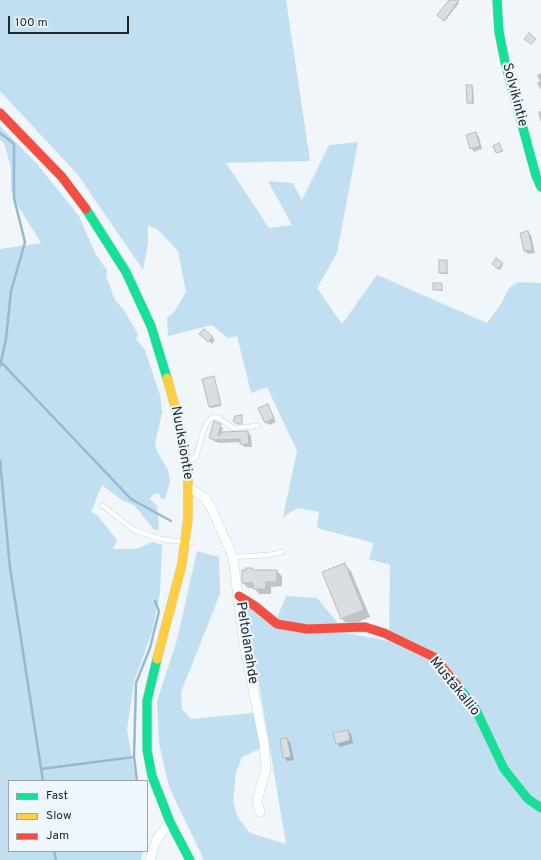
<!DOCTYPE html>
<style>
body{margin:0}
#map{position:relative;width:541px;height:860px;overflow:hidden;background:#f0f6fa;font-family:Overpass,sans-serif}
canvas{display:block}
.legend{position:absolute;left:8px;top:780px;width:140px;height:72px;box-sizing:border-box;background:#edf7fd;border:1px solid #9ca5aa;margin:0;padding:5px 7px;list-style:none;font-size:12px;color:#23292d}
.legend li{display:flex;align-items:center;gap:8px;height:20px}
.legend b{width:20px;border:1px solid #9ca5aa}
.scale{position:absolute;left:8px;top:16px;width:121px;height:18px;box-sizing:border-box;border:2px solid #23292d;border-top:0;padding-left:5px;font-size:12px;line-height:14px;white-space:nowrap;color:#23292d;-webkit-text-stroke:3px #edf7fd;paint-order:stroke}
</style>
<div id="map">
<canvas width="541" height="860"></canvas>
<ul class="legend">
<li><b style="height:5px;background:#16e098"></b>Fast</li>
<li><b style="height:5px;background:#ffcf43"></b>Slow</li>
<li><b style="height:5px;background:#f24e42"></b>Jam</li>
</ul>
<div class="scale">100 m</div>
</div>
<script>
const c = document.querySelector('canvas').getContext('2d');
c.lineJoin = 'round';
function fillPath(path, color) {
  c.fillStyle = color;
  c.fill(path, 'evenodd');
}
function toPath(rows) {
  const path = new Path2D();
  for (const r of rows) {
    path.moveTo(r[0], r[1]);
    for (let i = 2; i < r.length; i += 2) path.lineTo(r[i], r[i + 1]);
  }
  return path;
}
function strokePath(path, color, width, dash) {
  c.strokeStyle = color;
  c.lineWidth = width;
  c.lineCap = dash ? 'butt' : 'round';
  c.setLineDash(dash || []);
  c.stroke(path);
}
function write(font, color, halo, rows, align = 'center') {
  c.font = font + ' Overpass,sans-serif';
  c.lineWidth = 4;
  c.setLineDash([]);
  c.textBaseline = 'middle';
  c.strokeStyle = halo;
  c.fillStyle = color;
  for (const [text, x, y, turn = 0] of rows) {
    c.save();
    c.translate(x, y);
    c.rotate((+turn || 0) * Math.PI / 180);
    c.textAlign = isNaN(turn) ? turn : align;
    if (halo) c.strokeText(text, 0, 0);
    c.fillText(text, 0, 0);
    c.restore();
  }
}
const green = toPath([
 [0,0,286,0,310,161,226,163,269,228,292,225,268,181,293,183,302,200,329,145,358,142,337,253,317,288,342,324,377,275,487,323,501,304,509,288,518,282,541,283,541,860,204,860,169,787,159,743,157,701,177,640,197,551,219,557,220,594,181,692,182,709,191,719,253,713,261,748,242,757,236,773,233,802,238,818,250,833,286,844,244,595,277,618,286,596,317,598,346,633,389,641,390,565,369,559,374,543,317,528,319,512,298,508,283,517,297,451,267,387,251,393,237,336,228,338,212,325,168,336,167,318,174,312,186,292,178,251,158,230,148,225,148,243,143,270,78,175,0,91],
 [0,126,38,165,79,216,96,255,107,270,106,276,115,300,124,310,138,334,136,339,145,350,160,395,162,413,155,444,157,451,168,470,170,482,165,499,161,499,159,493,154,494,150,499,157,506,159,530,154,530,135,506,122,500,102,485,91,512,98,516,117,540,113,549,136,549,153,542,162,545,160,593,152,632,134,682,127,730,136,781,9,781,9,851,143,851,141,860,0,860,0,249,41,243,18,206,11,190,11,168,4,143,0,140]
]);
const shadow = toPath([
 [450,0,456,0,459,3,445,21,438,15],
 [541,73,541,90,537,83,540,81,537,75],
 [467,86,473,87,474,104,468,103],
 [541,111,541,123,538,112],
 [476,134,479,137,482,149,474,152,471,148],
 [528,232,531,235,535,253,528,254,525,251],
 [496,259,503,265,500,270,493,264],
 [446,261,448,274,441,274,440,273],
 [441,284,443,291,434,290],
 [204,330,215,340,212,344,204,337],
 [214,377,221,406,211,408,210,407],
 [268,405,276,422,269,425,266,422],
 [214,422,223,428,222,433,248,432,251,435,252,447,244,447,241,442,219,443,214,441,211,438],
 [344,564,351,571,370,617,349,626,342,619,323,572],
 [252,569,254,571,277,571,282,576,282,586,271,587,271,594,259,594,254,588,248,588,243,583],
 [348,731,351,734,353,743,340,747,337,743],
 [287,739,290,742,294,760,287,761,284,757]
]);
const stream = toPath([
 [0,133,14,144,14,198,25,242,11,291,6,339,0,366],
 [1,362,131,499,171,521],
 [0,460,10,568,43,781],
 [41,769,134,757],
 [137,781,134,757,136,683,150,648,159,611,155,601],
 [54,851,56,860]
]);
const building = toPath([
 [449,0,459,0,444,21,437,15,449,0],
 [529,33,536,39,531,44,524,39,529,33],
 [466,85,472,85,473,103,467,103,466,85],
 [476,132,480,146,470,149,466,135,476,132],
 [499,143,503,151,496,153,493,146,499,143],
 [528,231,533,250,524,251,520,233,528,231],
 [496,258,503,263,498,269,492,264,496,258],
 [439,260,447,260,447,273,439,273,439,260],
 [433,283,442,283,442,290,433,290,433,283],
 [204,329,213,337,208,342,199,334,204,329],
 [214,376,221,404,209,407,202,379,214,376],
 [268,404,274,418,265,423,258,408,268,404],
 [242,415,242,424,238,424,233,421,235,416,242,415],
 [214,421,221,424,218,436,223,432,248,431,249,444,240,444,240,439,215,440,209,438,214,421],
 [345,563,364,610,341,619,322,572,345,563],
 [246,568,253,568,253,570,277,570,277,582,266,582,266,589,253,589,253,583,242,583,242,570,246,570,246,568],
 [348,730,350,740,336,744,333,733,348,730],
 [287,738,291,757,283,758,280,739,287,738]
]);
const lane = toPath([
 [188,462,196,457,203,432,208,421,213,417,219,418,233,428,258,426],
 [102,505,134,530,160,539,192,543],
 [233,557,269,555,282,552]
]);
const street = toPath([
 [189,488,204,497,210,505,233,557,244,645,264,742,266,769,257,801,260,812],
 [150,860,157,839,170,822]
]);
const fast = toPath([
 [497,0,499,32,505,62,536,176,541,187],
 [86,209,126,272,151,326,167,378],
 [157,659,147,701,147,750,152,776,170,822,190,860],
 [457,685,475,708,504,769,528,799,541,808]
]);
const slow = toPath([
 [157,659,182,564,188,518,188,471,176,410,167,378]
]);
const jam = toPath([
 [0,113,62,177,86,209],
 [239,596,255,606,277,624,307,629,365,627,384,633,434,657,457,685]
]);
const streetNames = [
 ["Solvikintie",514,95,75],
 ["Nuuksiontie",181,443,80],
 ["Peltolanahde",246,643,81],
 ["Mustakallio",454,687,51]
];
fillPath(green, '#c2dff1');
fillPath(shadow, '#0003');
strokePath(stream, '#96b9cf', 2.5);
fillPath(building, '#d8dee2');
strokePath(building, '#b7bcc0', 1);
strokePath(lane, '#cdd3d7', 5.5);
strokePath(street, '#cdd3d7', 10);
strokePath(fast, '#cdd3d7', 10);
strokePath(slow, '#cdd3d7', 10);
strokePath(jam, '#cdd3d7', 10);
strokePath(lane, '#fdfefe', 4.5);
strokePath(street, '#fdfefe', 9);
strokePath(fast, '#16e098', 9);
strokePath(slow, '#ffcf43', 9);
strokePath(jam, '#f24e42', 9);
write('14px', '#23292d', '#edf7fd', streetNames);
</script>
